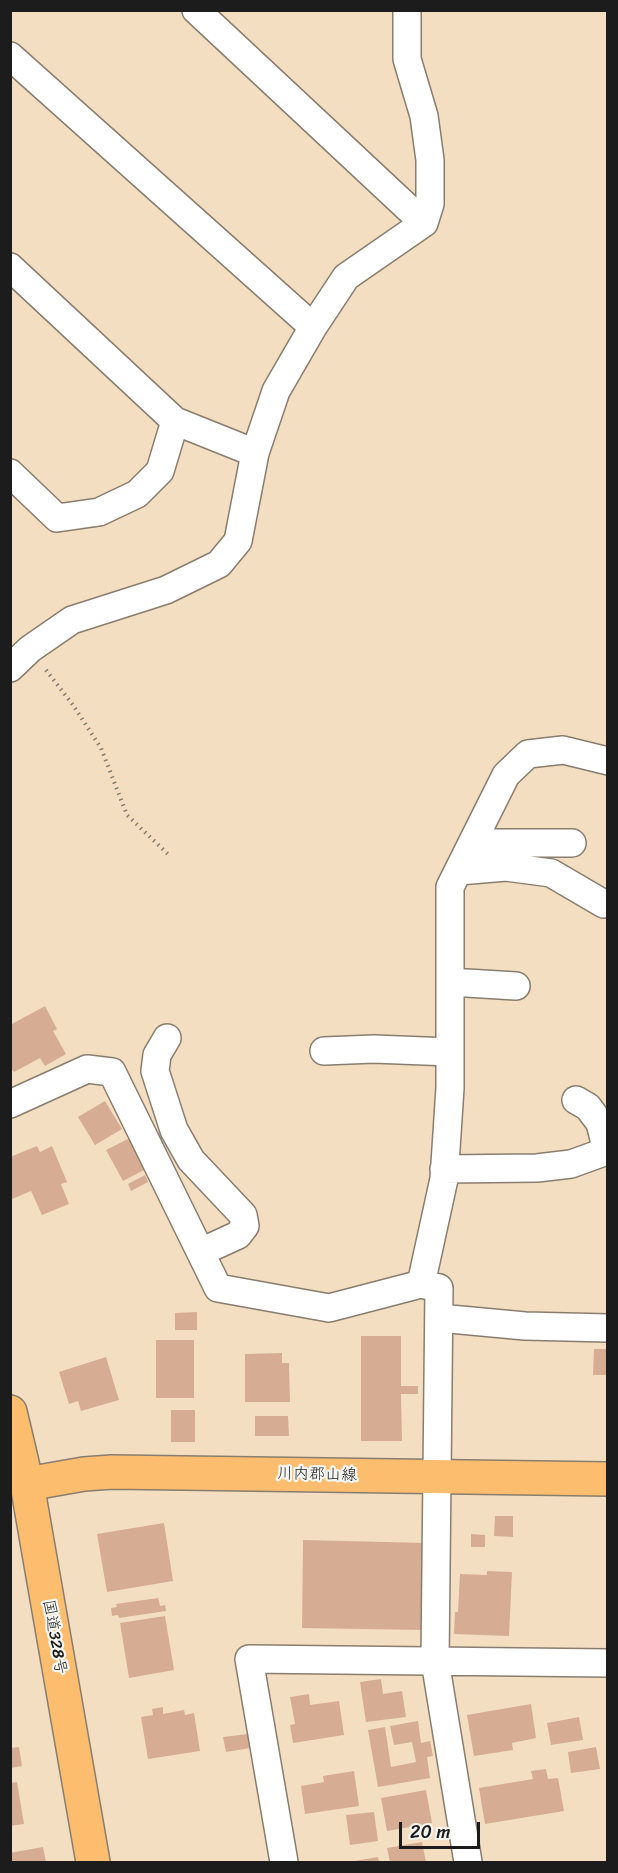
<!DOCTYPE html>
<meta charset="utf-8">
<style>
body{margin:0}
#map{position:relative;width:618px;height:1873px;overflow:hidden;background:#f3dec2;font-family:Sriracha,sans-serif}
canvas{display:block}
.frame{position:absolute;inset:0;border:12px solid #1c1c1c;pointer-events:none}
.scale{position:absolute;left:399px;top:1822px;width:81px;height:27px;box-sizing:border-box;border:3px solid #1c1c1c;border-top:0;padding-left:8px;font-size:18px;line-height:21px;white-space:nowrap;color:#1c1c1c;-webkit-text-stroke:4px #f6f6f2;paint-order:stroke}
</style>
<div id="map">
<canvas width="618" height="1873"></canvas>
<div class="frame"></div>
<div class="scale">20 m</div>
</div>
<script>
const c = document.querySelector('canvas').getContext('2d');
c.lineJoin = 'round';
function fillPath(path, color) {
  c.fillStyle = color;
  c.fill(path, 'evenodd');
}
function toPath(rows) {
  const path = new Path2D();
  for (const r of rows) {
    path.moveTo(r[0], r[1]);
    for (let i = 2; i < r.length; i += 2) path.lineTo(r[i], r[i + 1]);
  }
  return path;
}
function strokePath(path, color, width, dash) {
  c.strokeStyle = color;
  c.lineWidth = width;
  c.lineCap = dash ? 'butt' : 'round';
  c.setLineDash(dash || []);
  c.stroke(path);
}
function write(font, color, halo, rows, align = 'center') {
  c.font = font + ' Sriracha,"Klee One",sans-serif';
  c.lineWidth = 4.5;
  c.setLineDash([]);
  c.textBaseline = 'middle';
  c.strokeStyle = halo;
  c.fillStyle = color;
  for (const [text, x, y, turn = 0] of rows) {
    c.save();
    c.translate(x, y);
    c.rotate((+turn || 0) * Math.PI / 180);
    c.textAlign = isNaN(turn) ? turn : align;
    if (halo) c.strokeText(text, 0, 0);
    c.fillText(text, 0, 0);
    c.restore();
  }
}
const building = toPath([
 [45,1006,57,1029,53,1031,66,1054,45,1066,40,1058,14,1072,10,1067,10,1025],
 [105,1101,122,1129,95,1145,78,1117],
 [130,1138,146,1169,123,1181,106,1150],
 [37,1146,40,1152,52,1146,67,1182,61,1184,69,1204,42,1215,31,1191,12,1199,10,1196,10,1157],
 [145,1175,148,1182,131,1191,128,1184],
 [197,1312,197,1330,175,1330,175,1313],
 [361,1336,401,1336,401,1386,418,1386,418,1394,401,1394,402,1441,361,1441],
 [156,1340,194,1340,194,1398,156,1398],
 [594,1349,608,1349,608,1375,593,1375],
 [282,1353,282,1363,289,1363,290,1402,245,1402,245,1354],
 [106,1357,119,1400,81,1411,78,1401,69,1404,59,1372],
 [171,1410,195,1410,195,1442,171,1442],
 [255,1416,288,1416,289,1436,255,1436],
 [495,1516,513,1516,513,1537,494,1536],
 [164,1523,173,1581,107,1592,97,1534],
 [471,1534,485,1535,485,1547,471,1547],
 [303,1540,427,1543,425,1630,302,1628],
 [487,1571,512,1572,509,1636,454,1634,455,1612,458,1612,460,1574,487,1575],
 [158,1598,160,1606,165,1605,166,1611,119,1618,118,1615,112,1616,111,1608,117,1607,116,1604],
 [165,1616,174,1670,129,1678,120,1623],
 [381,1679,383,1694,402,1691,406,1717,366,1722,360,1682],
 [309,1694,310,1705,339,1701,344,1735,293,1743,290,1725,295,1724,290,1697],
 [531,1704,536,1738,512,1743,513,1750,474,1756,467,1715],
 [163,1707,163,1714,184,1710,185,1715,194,1713,200,1751,148,1759,141,1717,153,1715,152,1709],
 [579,1717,583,1740,551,1745,547,1723],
 [418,1721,421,1743,430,1741,433,1756,427,1757,430,1778,378,1787,368,1730,385,1727,391,1767,416,1762,412,1742,394,1745,390,1726],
 [248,1734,250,1748,226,1752,223,1737],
 [19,1747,22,1766,10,1768,10,1748],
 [596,1747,600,1769,571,1773,568,1752],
 [546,1769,548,1779,558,1778,564,1811,485,1824,479,1788,533,1779,531,1771],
 [354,1771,359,1806,305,1814,301,1786,324,1782,323,1776],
 [17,1782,24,1824,10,1826,10,1783],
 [426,1790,432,1823,387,1831,381,1798],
 [374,1812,378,1841,350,1845,346,1815],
 [422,1842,426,1862,390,1862,387,1848],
 [43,1847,46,1862,12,1862,10,1853],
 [378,1857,379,1862,355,1862,354,1861]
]);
const path = toPath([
 [46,670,73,705,101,748,127,815,170,856]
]);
const minor = toPath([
 [407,10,407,59,424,116,430,160,430,204,424,223],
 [10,56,313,327],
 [10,267,175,421,255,453],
 [10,473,57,518,99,512,137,494,160,471,175,421],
 [10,668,30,649,72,620,166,590,219,564,238,541,255,453,276,391,313,327,346,277,424,223,196,10],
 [473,843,572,843],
 [459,871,506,867,551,873,604,904],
 [450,982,516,986],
 [167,1038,157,1055,155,1071,174,1130,191,1160,243,1215,245,1226,238,1235,201,1252],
 [324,1051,374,1049,450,1052],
 [10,1104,87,1069,112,1072,218,1288,329,1308,421,1284,439,1288,435,1661,468,1862],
 [444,1169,537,1168,571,1164,607,1151,600,1123,588,1107,576,1100],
 [421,1284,444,1179,450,1088,450,887,506,775,528,754,563,750,608,761],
 [439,1318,525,1326,608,1328],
 [284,1862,249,1659,608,1663]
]);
const primary = toPath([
 [27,1484,84,1474,112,1472,608,1479]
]);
const trunk = toPath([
 [10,1412,27,1484,93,1862]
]);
const streetNames = [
 ["川内郡山線",317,1475,1],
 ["国道328号",54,1637,80]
];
fillPath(building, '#d6ad93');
strokePath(minor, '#887d6f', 30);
strokePath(primary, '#887d6f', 36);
strokePath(trunk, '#887d6f', 36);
strokePath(path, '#887d6f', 4, [1.5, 4.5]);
strokePath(minor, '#fff', 27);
strokePath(primary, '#fcbd6f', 33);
strokePath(trunk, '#fcbd6f', 33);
write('16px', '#1c1c1c', '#f6f6f2', streetNames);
</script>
